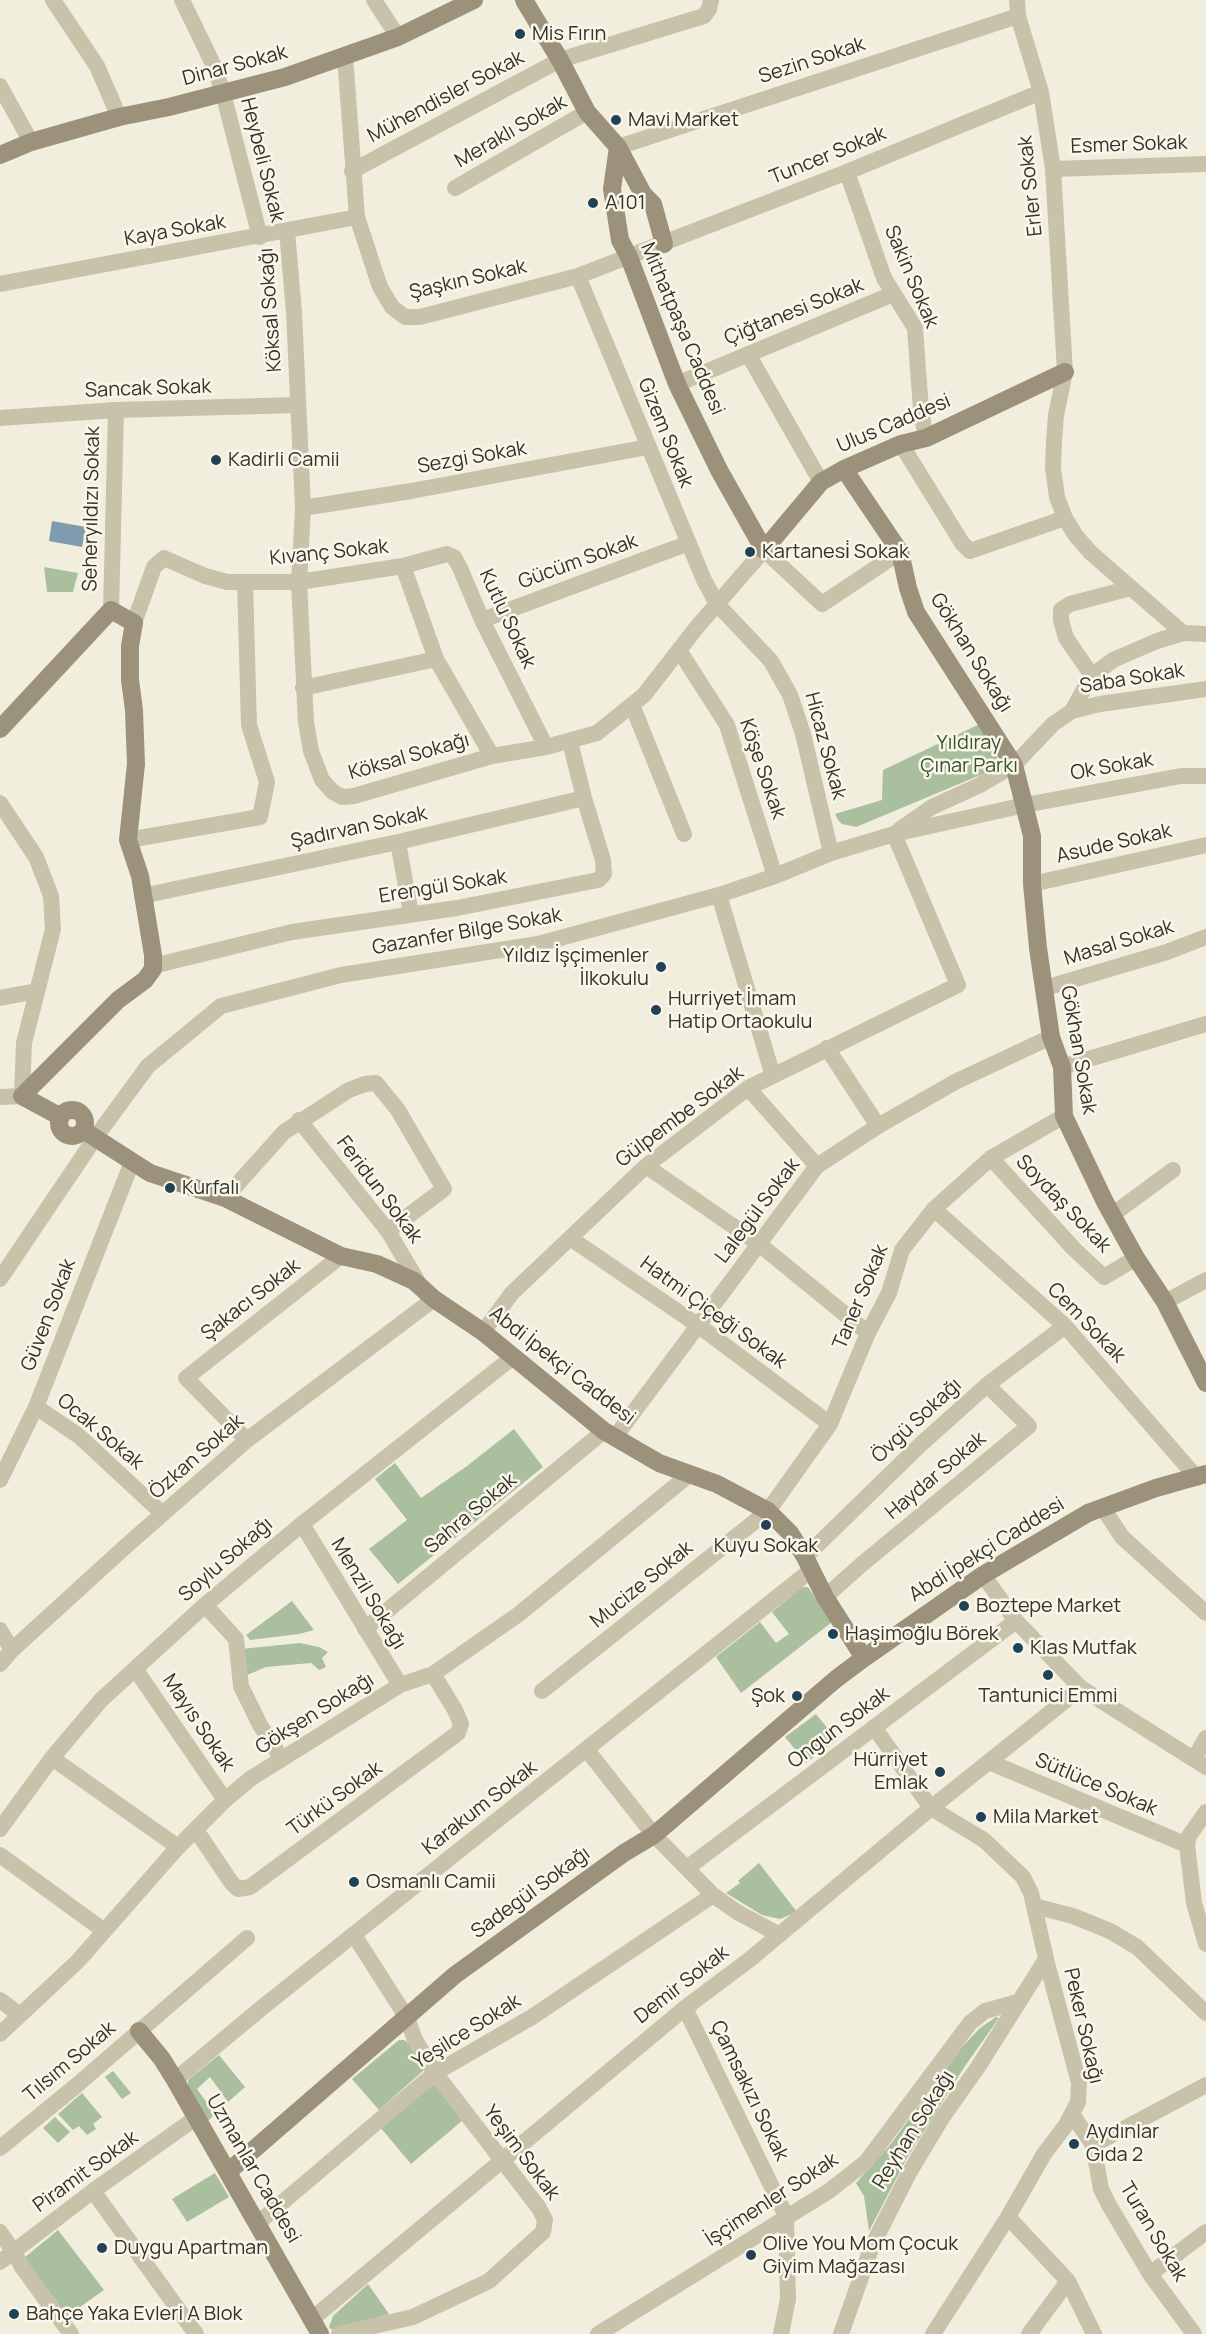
<!DOCTYPE html>
<meta charset="utf-8">
<style>
body{margin:0}
canvas{display:block;background:#f1eede}
</style>
<canvas width="1206" height="2334"></canvas>
<script>
const c = document.querySelector('canvas').getContext('2d');
c.lineJoin = 'round';
function fillPath(path, color) {
  c.fillStyle = color;
  c.fill(path, 'evenodd');
}
function toPath(rows) {
  const path = new Path2D();
  for (const r of rows) {
    if (r.length === 3) {
      path.moveTo(r[0] + r[2], r[1]);
      path.arc(r[0], r[1], r[2], 0, 2 * Math.PI);
      continue;
    }
    path.moveTo(r[0], r[1]);
    for (let i = 2; i < r.length; i += 2) path.lineTo(r[i], r[i + 1]);
  }
  return path;
}
function strokePath(path, color, width, dash) {
  c.strokeStyle = color;
  c.lineWidth = width;
  c.lineCap = dash ? 'butt' : 'round';
  c.setLineDash(dash || []);
  c.stroke(path);
}
function write(font, color, halo, rows, align = 'center') {
  c.font = font + ' Manrope,sans-serif';
  c.lineWidth = 5;
  c.setLineDash([]);
  c.textBaseline = 'middle';
  c.strokeStyle = halo;
  c.fillStyle = color;
  for (const [text, x, y, turn = 0] of rows) {
    c.save();
    c.translate(x, y);
    c.rotate((+turn || 0) * Math.PI / 180);
    c.textAlign = isNaN(turn) ? turn : align;
    if (halo) c.strokeText(text, 0, 0);
    c.fillText(text, 0, 0);
    c.restore();
  }
}
const green = toPath([
 [44,567,78,573,73,592,47,592],
 [982,723,997,752,997,760,990,771,856,827,842,824,838,820,835,814,882,800,883,770],
 [514,1429,543,1467,398,1584,369,1549,407,1520,375,1479,395,1463,421,1498,467,1466],
 [802,1587,808,1587,832,1622,741,1693,716,1657,760,1622,776,1643,789,1634,772,1612],
 [292,1601,314,1630,299,1634,250,1640,246,1635],
 [300,1643,319,1647,328,1652,322,1658,326,1667,319,1670,311,1663,266,1667,245,1676,241,1649],
 [816,1714,837,1740,806,1763,785,1737],
 [759,1863,797,1912,780,1919,762,1915,726,1893,740,1883,738,1881],
 [996,2017,999,2018,965,2066,907,2158,869,2231,864,2196,856,2183,890,2145,962,2047,980,2028],
 [399,2040,404,2040,408,2043,424,2070,379,2110,352,2079],
 [219,2055,245,2087,228,2102,210,2077,197,2089,215,2114,208,2121,188,2086,188,2080],
 [113,2071,131,2093,122,2099,105,2077],
 [434,2084,463,2120,411,2164,380,2127],
 [82,2093,102,2117,93,2124,96,2129,87,2135,79,2126,73,2130,58,2114],
 [55,2117,70,2132,58,2143,43,2128],
 [215,2173,229,2197,187,2222,172,2199],
 [58,2230,104,2290,66,2317,24,2258],
 [368,2284,389,2314,334,2330,331,2329,329,2327,333,2316]
]);
const water = toPath([
 [52,521,86,527,82,547,49,541]
]);
const street = toPath([
 [53,0,97,66,119,117],
 [182,0,213,64,223,93,260,237],
 [374,0,398,37],
 [1017,0,1018,16,1041,92,1053,169,1065,372,1056,415,1054,442,1053,468,1057,497,1065,518,1076,536,1091,553,1183,633],
 [345,56,357,217,380,287,392,307,405,317,420,317,578,276,847,172,1041,92],
 [0,86,31,142],
 [618,147,1018,16],
 [1053,169,1206,164],
 [352,171,560,60,704,16,709,9,711,0],
 [847,172,884,278,915,328,921,410,926,438],
 [455,188,587,112],
 [287,231,294,312,303,508,299,582,306,722,311,751,322,780,333,792,342,797,354,796,492,756,546,747,597,733,644,695,697,627,764,550,822,604,900,552],
 [578,276,704,580,717,604,771,661,790,695,803,734,831,853],
 [0,284,357,217],
 [748,354,821,482],
 [677,384,893,294],
 [0,418,116,410,298,405],
 [901,444,962,543,970,551,1065,518],
 [303,508,411,491,648,447],
 [403,566,436,659,492,756],
 [111,610,116,410],
 [482,620,689,543],
 [134,623,154,567,164,558,205,576,227,582,299,582,403,566,447,554,454,557,460,568,482,620,546,747],
 [679,650,727,725,775,876],
 [1093,677,1066,638,1061,620,1061,610,1070,604,1131,588],
 [303,688,436,659],
 [632,705,684,834],
 [1072,711,1088,682,1097,672,1113,660,1157,641,1183,633,1206,634],
 [0,803,36,857,51,896,53,929,24,1043,22,1096,0,1097],
 [899,830,932,807,980,785,1014,765,1053,724,1072,711,1100,704,1206,689],
 [128,840,260,817,267,782,249,725,245,582],
 [398,842,411,914],
 [1032,884,1206,845],
 [719,895,773,1076],
 [142,896,398,842,584,798],
 [153,966,292,932,457,908,598,880,604,874,603,860,584,798,570,742],
 [1045,988,1167,952,1206,937],
 [0,998,37,991],
 [827,1048,878,1126],
 [1062,1067,1206,1024],
 [748,1088,817,1166],
 [299,1120,388,1231,421,1287],
 [991,1158,1074,1249,1104,1277,1136,1258],
 [646,1166,759,1244,868,1333],
 [225,1198,284,1132,349,1090,365,1084,376,1083,398,1110,444,1189,388,1231],
 [934,1209,1065,1326,1197,1478],
 [1112,1215,1173,1170],
 [570,1238,699,1326,830,1424],
 [0,1279,95,1138,148,1066,221,1006,341,975,538,944,719,895,775,876,831,853,894,834,1025,805,1181,776,1206,776],
 [1165,1302,1206,1280],
 [483,1332,512,1293,646,1166,748,1088,958,985,894,834],
 [36,1407,79,1436,163,1514],
 [615,1437,817,1166,878,1126,955,1082,1051,1037],
 [247,1440,186,1378,341,1256],
 [0,1480,36,1407,132,1162],
 [1103,1508,1122,1537,1206,1613],
 [302,1524,400,1685],
 [805,1557,920,1445,987,1385,1065,1326],
 [983,1575,1016,1621,1081,1688,1206,1767],
 [825,1597,861,1565,1029,1426,987,1385],
 [205,1605,236,1639,241,1686,260,1725,282,1759],
 [365,1629,604,1431],
 [0,1630,12,1650],
 [0,1664,12,1650,126,1546,247,1440,434,1299],
 [136,1670,225,1800],
 [542,1691,768,1511,830,1424,868,1333,889,1293,902,1250,934,1209,991,1158,1064,1116],
 [874,1727,931,1808,984,1840,1023,1877,1031,1893,1047,1963,1079,2083,1078,2102,1066,2125,1044,2154,1008,2217,933,2334],
 [587,1750,654,1835,713,1895,737,1912,778,1934],
 [52,1758,178,1847],
 [1194,1759,1206,1738],
 [989,1762,1187,1845],
 [1206,1812,1189,1836,1187,1845,1194,1903,1206,1944],
 [0,1829,52,1758,101,1700,205,1605,302,1524,513,1357],
 [196,1830,231,1882,238,1889,250,1887,458,1733,461,1724,455,1710,433,1674],
 [0,1855,103,1930],
 [687,1868,1016,1621],
 [1034,1906,1073,1916,1110,1931,1137,1947,1206,2013],
 [0,2000,20,2015],
 [685,2008,786,2216,788,2299,781,2334],
 [0,2034,78,1961,178,1847,225,1800,250,1779,400,1685,433,1674,519,1614,690,1474],
 [175,2080,264,2006,811,1570],
 [1072,2114,1093,2145,1101,2189,1109,2205,1150,2274,1194,2334],
 [1093,2145,1206,2085],
 [0,2148,77,2085,247,1938],
 [93,2191,196,2334],
 [1008,2217,1068,2281,1094,2334],
 [258,2223,435,2073,532,2017,713,1895],
 [0,2232,14,2252,22,2267,71,2334],
 [0,2262,93,2191,197,2117],
 [1150,2274,1206,2232],
 [312,2319,685,2008,749,1960,931,1808,1081,1688],
 [339,2334,413,2317,489,2281,543,2232,545,2220,539,2208,435,2073,415,2040,407,2018,354,1935],
 [598,2334,829,2191,866,2162,970,2023,985,2011,1018,2002],
 [841,2334,872,2246,909,2173,942,2118,978,2067,1046,1959],
 [1029,2334,1068,2281]
]);
const secondary = toPath([
 [524,0,560,60,587,112,618,147,643,194,653,204,664,244],
 [618,147,612,189,620,240,629,257,677,384,719,470,764,550,821,482,844,469,901,444,926,438,1065,372],
 [0,155,31,142,119,117,169,107,285,77,398,37,474,0],
 [844,469,900,552,908,588,916,612,1014,765,1032,836,1032,884,1038,948,1051,1037,1062,1067,1064,1116,1105,1202,1136,1258,1165,1302,1206,1383],
 [0,729,111,610,134,623,130,646,130,680,134,710,136,764,128,840,140,876,153,955,153,969,145,980,118,1000,22,1096,61,1117],
 [72,1123,13],
 [83,1130,150,1173,225,1198,341,1256,377,1264,414,1281,434,1299,483,1332,604,1431,659,1463,717,1484,768,1511,790,1533,805,1557,825,1597,864,1658],
 [139,2031,162,2059,175,2080,320,2334],
 [229,2171,455,1975,624,1853,654,1835,836,1679,864,1658,983,1575,1088,1513,1156,1488,1206,1474]
]);
const markers = [
 [520,34,6,"#214156"],
 [616,120,6,"#214156"],
 [593,203,6,"#214156"],
 [216,460,6,"#214156"],
 [750,552,6,"#214156"],
 [661,967,6,"#214156"],
 [656,1010,6,"#214156"],
 [170,1188,6,"#214156"],
 [766,1525,6,"#214156"],
 [964,1606,6,"#214156"],
 [833,1634,6,"#214156"],
 [1018,1648,6,"#214156"],
 [1048,1675,6,"#214156"],
 [797,1696,6,"#214156"],
 [940,1772,6,"#214156"],
 [981,1817,6,"#214156"],
 [354,1882,6,"#214156"],
 [1074,2144,6,"#214156"],
 [102,2248,6,"#214156"],
 [751,2255,6,"#214156"],
 [14,2314,6,"#214156"]
];
const poiNames = [
 ["Mis Fırın",532,34],
 ["Mavi Market",628,120],
 ["A101",605,203],
 ["Kadirli Camii",228,460],
 ["Kartanesi̇ Sokak",762,552],
 ["Yıldız İşçimenler",649,956,"right"],
 ["İlkokulu",649,979,"right"],
 ["Hurriyet İmam",668,999],
 ["Hatip Ortaokulu",668,1022],
 ["Kurfalı",182,1188],
 ["Kuyu Sokak",766,1546,"center"],
 ["Boztepe Market",976,1606],
 ["Haşimoğlu Börek",845,1634],
 ["Klas Mutfak",1030,1648],
 ["Şok",785,1696,"right"],
 ["Tantunici Emmi",1048,1696,"center"],
 ["Hürriyet",928,1760,"right"],
 ["Emlak",928,1783,"right"],
 ["Mila Market",993,1817],
 ["Osmanlı Camii",366,1882],
 ["Aydınlar",1086,2132],
 ["Gıda 2",1086,2155],
 ["Olive You Mom Çocuk",763,2244],
 ["Giyim Mağazası",763,2267],
 ["Duygu Apartman",114,2248],
 ["Bahçe Yaka Evleri A Blok",26,2314]
];
const streetNames = [
 ["Sezin Sokak",812,61,-18],
 ["Dinar Sokak",235,66,-15],
 ["Mühendisler Sokak",446,97,-28],
 ["Meraklı Sokak",511,132,-30],
 ["Esmer Sokak",1129,145,-2],
 ["Tuncer Sokak",828,156,-22],
 ["Heybeli Sokak",262,160,76],
 ["Erler Sokak",1031,186,-96],
 ["Kaya Sokak",175,231,-10],
 ["Sakin Sokak",911,277,67],
 ["Şaşkın Sokak",468,280,-13],
 ["Köksal Sokağı",271,310,-94],
 ["Çiğtanesi Sokak",794,312,-22],
 ["Mithatpaşa Caddesi",682,329,67],
 ["Sancak Sokak",148,389,-2],
 ["Ulus Caddesi",894,424,-23],
 ["Gizem Sokak",665,433,68],
 ["Sezgi Sokak",472,458,-10],
 ["Seheryıldızı Sokak",92,509,-89],
 ["Kıvanç Sokak",329,553,-6],
 ["Gücüm Sokak",578,562,-20],
 ["Kutlu Sokak",507,619,65],
 ["Gökhan Sokağı",971,653,58],
 ["Saba Sokak",1132,679,-9],
 ["Hicaz Sokak",825,746,75],
 ["Köksal Sokağı",409,757,-16],
 ["Ok Sokak",1112,767,-10],
 ["Köşe Sokak",762,769,71],
 ["Şadırvan Sokak",359,828,-12],
 ["Asude Sokak",1114,844,-13],
 ["Erengül Sokak",443,887,-9],
 ["Gazanfer Bilge Sokak",467,932,-10],
 ["Masal Sokak",1119,943,-17],
 ["Gökhan Sokak",1078,1050,80],
 ["Gülpembe Sokak",680,1117,-37],
 ["Feridun Sokak",379,1190,53],
 ["Soydaş Sokak",1063,1204,46],
 ["Lalegül Sokak",758,1211,-53],
 ["Taner Sokak",861,1297,-67],
 ["Şakacı Sokak",251,1300,-38],
 ["Hatmi Çiçeği Sokak",713,1313,36],
 ["Güven Sokak",49,1315,-69],
 ["Cem Sokak",1086,1323,46],
 ["Abdi İpekçi Caddesi",562,1366,38],
 ["Övgü Sokağı",917,1421,-43],
 ["Ocak Sokak",100,1432,40],
 ["Özkan Sokak",197,1457,-41],
 ["Haydar Sokak",936,1476,-40],
 ["Sahra Sokak",471,1514,-40],
 ["Abdi İpekçi Caddesi",987,1550,-32],
 ["Soylu Sokağı",226,1560,-41],
 ["Mucize Sokak",642,1585,-39],
 ["Menzil Sokağı",368,1594,59],
 ["Gökşen Sokağı",315,1714,-32],
 ["Mayıs Sokak",198,1723,56],
 ["Ongun Sokak",839,1728,-37],
 ["Sütlüce Sokak",1096,1785,23],
 ["Türkü Sokak",335,1799,-36],
 ["Karakum Sokak",480,1808,-38],
 ["Sadegül Sokağı",531,1893,-36],
 ["Demir Sokak",682,1985,-38],
 ["Peker Sokağı",1083,2026,77],
 ["Yeşilce Sokak",467,2032,-32],
 ["Tılsım Sokak",70,2062,-40],
 ["Çamsakızı Sokak",749,2091,64],
 ["Reyhan Sokağı",914,2130,-58],
 ["Yeşim Sokak",521,2153,53],
 ["Uzmanlar Caddesi",253,2169,60],
 ["Piramit Sokak",86,2172,-36],
 ["İşçimenler Sokak",772,2200,-33],
 ["Turan Sokak",1153,2232,59]
];
const parkNames = [
 ["Yıldıray",969,743],
 ["Çınar Parkı",969,766]
];
fillPath(green, '#aabf9e');
fillPath(water, '#7e9cad');
strokePath(street, '#c9c2aa', 16);
strokePath(secondary, '#9c927b', 18);
for (const [x, y, r, color] of markers) {
  const dot = new Path2D();
  dot.arc(x, y, r, 0, 2 * Math.PI);
  c.fillStyle = color;
  c.fill(dot);
  strokePath(dot, '#f9f7ea', 2);
}
write('20px', '#363229', '#f9f7ea', poiNames, 'left');
write('20px', '#363229', '#f9f7ea', streetNames);
write('20px', '#3a532e', '#f9f7ea', parkNames);
</script>
